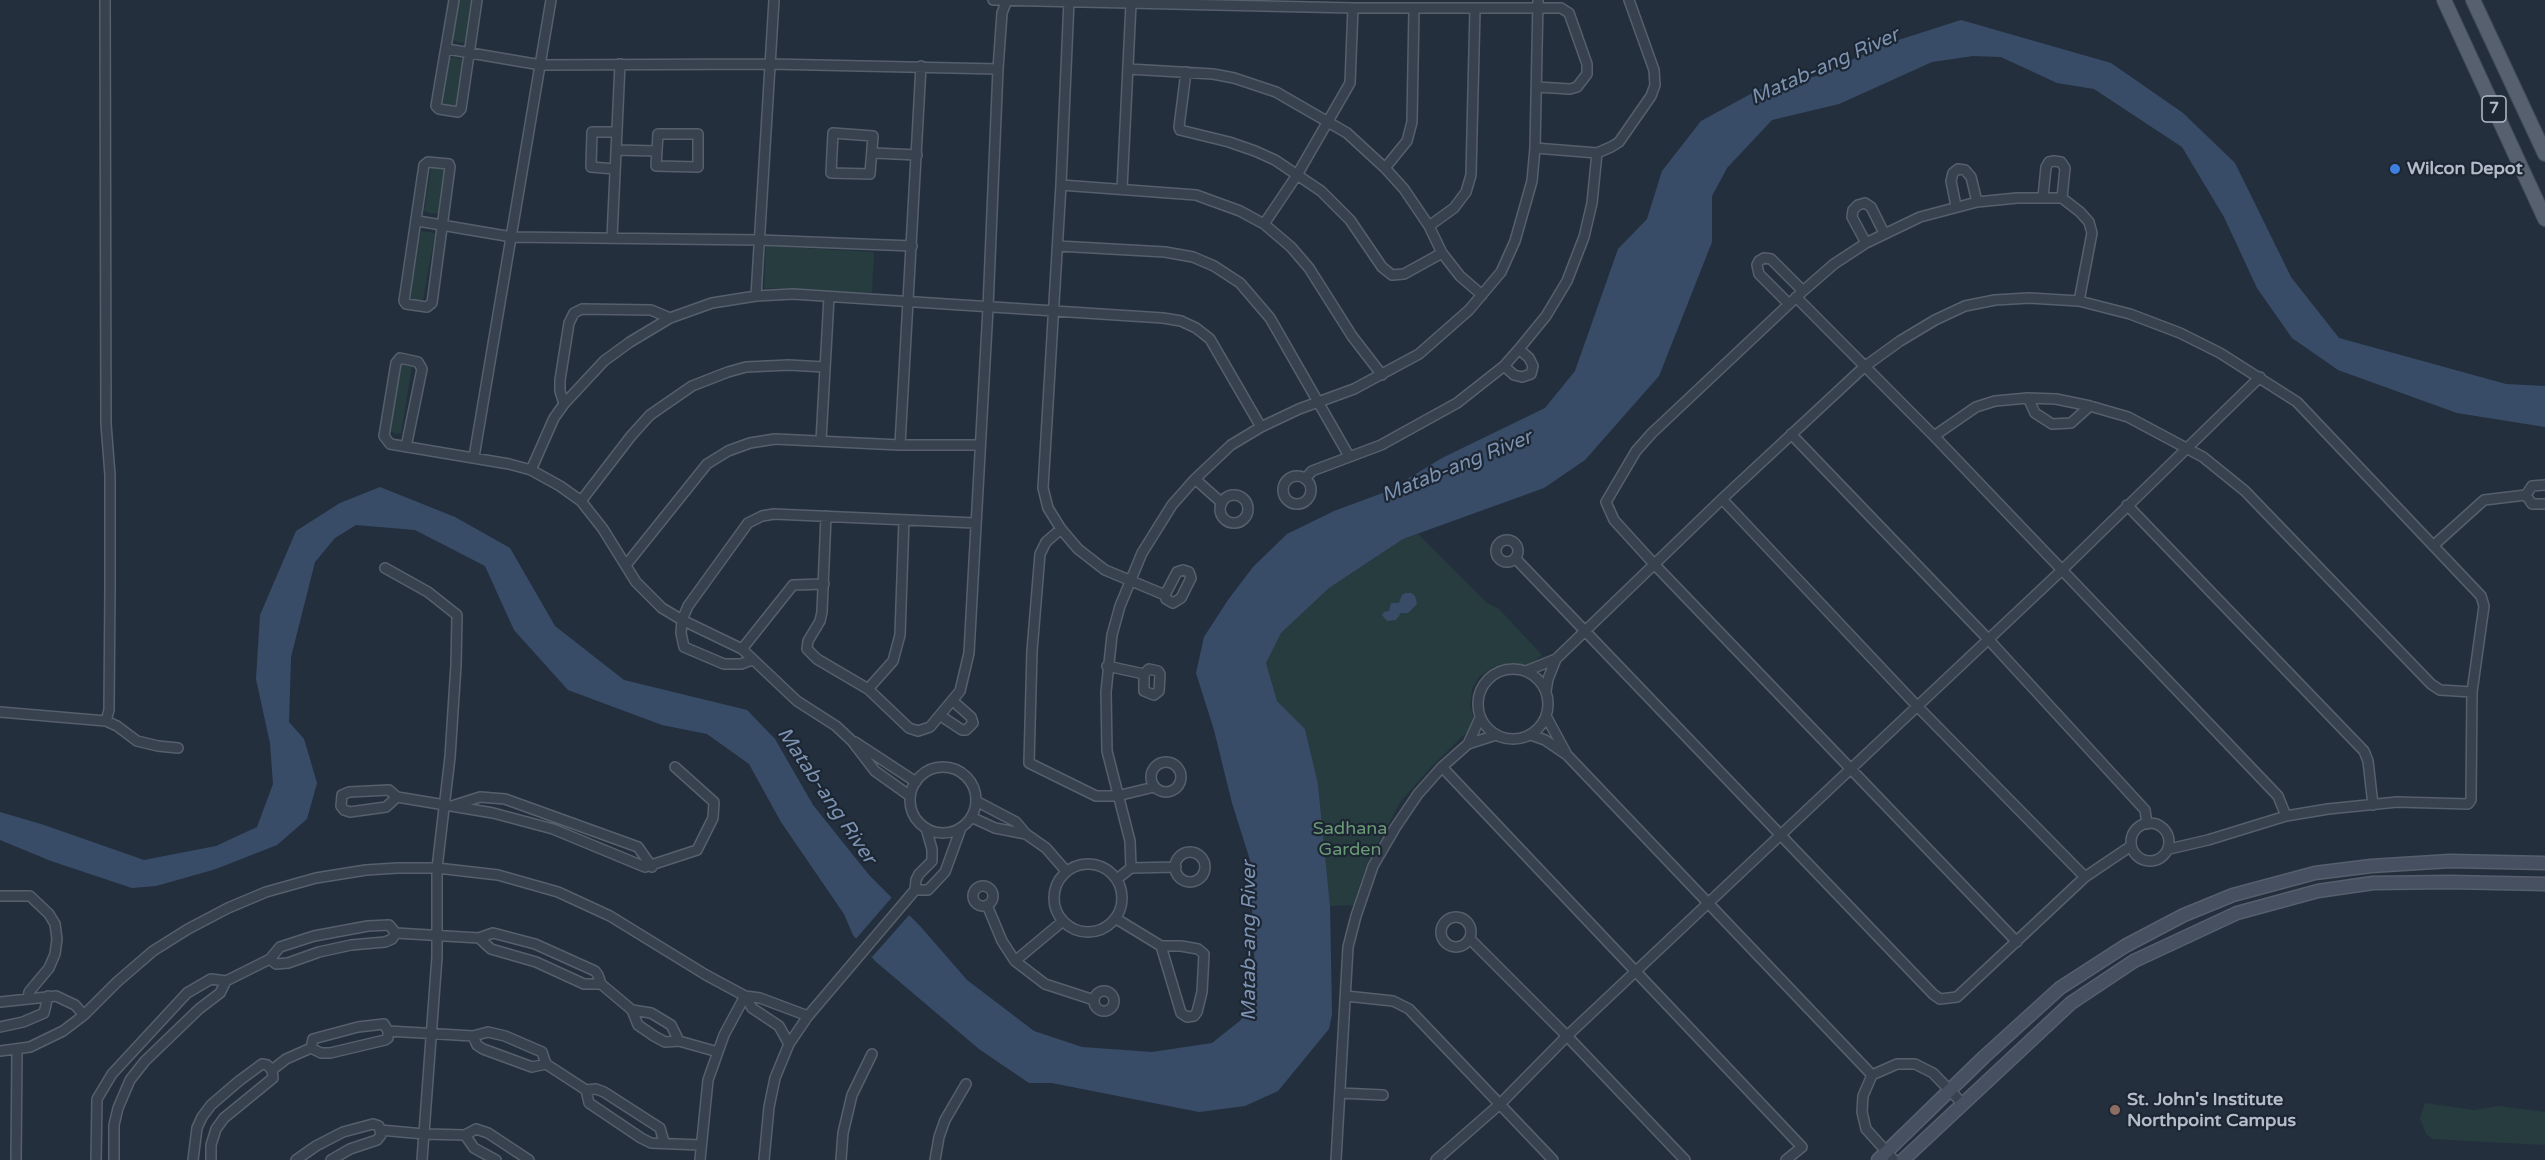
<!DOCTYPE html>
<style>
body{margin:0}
canvas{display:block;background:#242f3e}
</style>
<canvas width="2545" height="1160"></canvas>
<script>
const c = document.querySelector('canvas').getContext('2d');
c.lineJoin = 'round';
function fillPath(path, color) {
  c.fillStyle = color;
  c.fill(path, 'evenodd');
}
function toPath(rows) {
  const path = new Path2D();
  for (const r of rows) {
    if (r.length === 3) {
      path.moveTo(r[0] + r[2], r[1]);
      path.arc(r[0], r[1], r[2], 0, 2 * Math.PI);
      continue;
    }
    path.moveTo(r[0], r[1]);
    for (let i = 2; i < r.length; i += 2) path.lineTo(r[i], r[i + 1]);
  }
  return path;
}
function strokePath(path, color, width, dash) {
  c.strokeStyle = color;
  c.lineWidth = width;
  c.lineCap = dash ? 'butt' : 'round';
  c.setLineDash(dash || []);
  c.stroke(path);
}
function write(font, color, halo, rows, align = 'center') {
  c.font = font + ' "Varela Round",sans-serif';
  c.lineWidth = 4.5;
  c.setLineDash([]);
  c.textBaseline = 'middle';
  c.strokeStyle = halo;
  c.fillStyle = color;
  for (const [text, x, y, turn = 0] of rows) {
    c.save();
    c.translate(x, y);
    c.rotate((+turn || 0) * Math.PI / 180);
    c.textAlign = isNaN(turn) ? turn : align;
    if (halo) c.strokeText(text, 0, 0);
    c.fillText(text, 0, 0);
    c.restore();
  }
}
const green = toPath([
 [458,0,473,0,467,42,462,43,452,40],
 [453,57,463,60,456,105,452,106,442,102,449,58],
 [431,167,445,169,438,213,433,214,424,211],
 [421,231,435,233,423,300,419,301,409,298],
 [766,246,874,252,872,293,764,288],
 [402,363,412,366,401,433,397,434,387,430,398,364],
 [1418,534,1487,603,1499,609,1542,655,1529,666,1508,663,1493,667,1479,677,1472,689,1470,705,1475,724,1432,766,1401,801,1367,863,1353,905,1330,906,1318,784,1305,729,1277,701,1266,663,1281,633,1329,588,1403,539],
 [2425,1103,2474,1110,2498,1106,2545,1112,2545,1145,2433,1139,2426,1134,2420,1118]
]);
const water = toPath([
 [1961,20,2111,63,2183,113,2235,163,2291,277,2339,338,2506,384,2545,386,2545,427,2457,413,2338,370,2292,338,2257,288,2224,217,2182,147,2094,89,2057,83,2001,57,1973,56,1932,62,1839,104,1772,120,1727,168,1712,196,1712,242,1659,376,1585,460,1544,488,1403,539,1329,588,1281,633,1266,663,1277,701,1305,729,1318,784,1330,906,1332,1014,1329,1029,1278,1091,1245,1106,1199,1112,1052,1083,1029,1083,979,1049,875,961,853,935,844,914,781,822,749,764,707,734,662,725,568,690,514,630,485,566,415,530,356,525,335,538,315,562,291,657,289,722,304,739,317,783,307,819,277,845,216,869,156,886,132,888,51,861,0,840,0,812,44,825,144,860,216,846,257,827,273,784,270,743,256,679,260,615,296,531,340,503,380,487,455,517,510,548,555,626,624,680,747,710,775,739,813,805,869,875,920,926,967,980,1034,1031,1082,1047,1152,1052,1212,1043,1241,1020,1255,971,1250,860,1232,803,1214,730,1196,673,1204,637,1228,600,1253,567,1287,534,1334,511,1388,491,1442,458,1545,408,1575,371,1618,249,1647,219,1662,171,1701,121,1758,90,1817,76,1886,44],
 [1406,593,1411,593,1415,596,1417,604,1408,613,1401,613,1396,620,1387,621,1382,615,1384,612,1389,611,1391,603,1399,603,1402,595]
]);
const pier = toPath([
 [893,896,911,913,872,957,854,941]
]);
const street = toPath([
 [105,0,106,424,110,475,110,589,109,710,106,721],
 [454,0,436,106,439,109,458,112,461,109,477,0],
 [993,0,1353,8,1561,8,1569,13,1587,64,1587,74,1577,87,1570,89,1537,87],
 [1069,0,1061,185,1043,488,1048,508,1061,529,1078,549,1105,570,1165,595,1166,599,1173,603,1181,598,1191,578,1189,572,1183,570,1177,572,1165,595],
 [447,49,541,65,770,64,998,69],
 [1129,69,1213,74,1234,78,1276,92,1347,133,1385,168,1404,189,1429,226,1442,253,1460,276,1482,295],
 [1186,72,1179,127,1180,130,1229,142,1255,151,1275,160,1321,191,1350,220,1382,267,1392,275,1404,274,1442,253],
 [833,133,873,136,870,174,831,173,833,133],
 [658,134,698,134,698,167,656,166,658,134],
 [1535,148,1597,153,1611,147,1619,142,1651,96,1655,85,1654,70,1629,0],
 [616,150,656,151],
 [874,153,917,155],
 [428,162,449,164,450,167,432,303,427,307,406,304,404,301,424,165,428,162],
 [1385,168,1407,141,1412,122,1414,9],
 [615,169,591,167,592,132,617,132],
 [1061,185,1196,195,1240,211,1264,224,1291,247,1309,268,1352,336,1382,375],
 [1122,189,1131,4],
 [2043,197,2046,167,2049,162,2054,161,2061,162,2065,168,2062,198],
 [1956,206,1951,181,1953,173,1958,169,1965,170,1971,177,1977,202],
 [418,221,512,237,760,240,912,246],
 [1264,224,1297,175,1350,83,1353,8],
 [1429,226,1454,208,1466,192,1471,175,1475,9],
 [612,238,620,64],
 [1866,243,1852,217,1853,210,1858,205,1865,203,1871,207,1884,233],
 [1058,246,1165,252,1193,257,1214,266,1240,283,1270,318,1349,456],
 [756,296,774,0],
 [1796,297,1934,436,2278,796,2286,816],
 [1789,304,1759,274,1757,265,1759,261,1764,258,1771,259,1803,291],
 [1504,366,1514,375,1522,377,1531,374,1533,366,1529,358,1519,349],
 [2028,398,2035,413,2052,424,2071,423,2090,406],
 [564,404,560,391,560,380,569,323,574,313,582,309,651,310,670,318],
 [1791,434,1988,639,2145,810,2147,824],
 [1934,436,1976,407,1995,401,2028,398,2056,399,2090,406,2128,417,2203,457,2245,491,2431,684,2440,690,2472,692],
 [821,441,829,297],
 [900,445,921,66],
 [406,447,422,369,418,362,400,358,396,363,384,436,390,444,509,464,531,470,560,486,581,501,603,529,636,582,662,608,682,620,742,649,797,701,836,726,852,741,875,771,910,796],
 [474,457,551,0],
 [531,470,554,418,564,404,604,361,630,342,670,318,712,303,756,296,793,294,869,299,1163,318,1181,321,1196,328,1210,339,1261,427],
 [1297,490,14],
 [1195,479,1222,503],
 [1305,479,1312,471,1381,445,1457,403,1504,366,1519,349,1546,316,1567,281,1584,237,1592,203,1597,153],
 [2545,485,2532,486,2526,495,2532,504,2545,504],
 [1234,509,14],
 [1722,499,1917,706,2085,877],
 [581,501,631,436,650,415,692,386,728,372,746,367,789,365,824,367],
 [2127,505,2364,751,2368,761,2373,805],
 [826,516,822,612,820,621,808,641,807,649,817,659,868,689,909,728,918,731,930,727,960,691,969,653,988,308,998,69,1002,13,1007,0],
 [1061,529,1046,542,1040,554,1032,651,1029,763,1096,796,1117,796,1154,787],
 [1507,551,11],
 [2434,545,2484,500,2526,495],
 [1515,558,1933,994,1940,999,1957,997,2085,877,2131,846],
 [626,565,707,464,728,451,750,443,775,439,900,445,980,445],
 [385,568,428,592,457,615,456,665,450,757,437,868,437,957,422,1160],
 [742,649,793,585,824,584],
 [1556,659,1722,499,1864,367,1900,341,1935,320,1965,306,1995,300,2029,298,2079,301,2130,314,2180,333,2220,353,2297,402,2481,596,2484,606,2472,692,2471,800,2468,804,2397,802,2328,809,2286,816,2208,840,2169,849],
 [752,660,741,664,724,664,684,647,681,633,682,620,688,606,748,523,762,516,774,514,975,523],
 [1107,666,1144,674,1149,669,1158,671,1160,674,1159,691,1154,695,1144,691,1144,674],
 [1513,704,35],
 [1526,671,1556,659,1548,679,1546,691],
 [868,689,893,661,900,635,904,520],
 [0,712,106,721,117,726,137,741,158,746,178,748],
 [941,716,962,730,966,730,973,723,971,717,953,701],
 [1546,716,1566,753],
 [1480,718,1468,744,1496,735],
 [1531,735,1545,740,1567,755,1872,1075],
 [855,742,916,782],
 [1166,777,15],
 [1442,767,1802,1147,1786,1160],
 [943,800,33],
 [397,797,386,807,350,812,344,810,341,806,342,795,349,792,389,790,397,797,493,813,553,829,645,867,697,850,713,818,714,802,675,767],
 [976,801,1016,822,1026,834,1046,848,1066,871],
 [455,805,480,797,505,799,638,847,652,867],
 [971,817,995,828,1026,834],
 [2150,842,19],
 [1190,867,15],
 [1088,898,34],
 [1131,868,1130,841,1107,751,1106,692,1112,635,1120,606,1142,553,1172,505,1195,479,1231,445,1261,427,1299,409,1354,389,1419,354,1469,310,1501,272,1515,241,1532,181,1535,148,1538,0],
 [1117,879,1131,868,1176,867],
 [983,896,10],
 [915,890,928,890,945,872,961,828],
 [0,896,30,896,49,914,55,924,57,939,55,954,49,968,29,992,28,999],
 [987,905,1002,941,1015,961,1063,921],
 [1456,932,15],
 [1115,918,1161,946,1181,946,1198,949,1204,954,1202,992,1197,1012,1194,1016,1187,1017,1181,1013,1161,946],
 [396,933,479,938,493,933,535,944,595,971,598,975,601,984,632,1010,638,1025,654,1036,665,1042,679,1041,718,1052],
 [479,938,491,949,536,962,584,984,601,984],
 [1470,939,1567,1036,1685,1160],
 [2017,942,1654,564,1614,520,1606,502,1636,451,1652,433,1803,291,1834,264,1866,243,1920,217,1977,202,2017,198,2062,198,2080,212,2089,222,2092,233,2079,301],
 [270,959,276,964,288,963,319,952,351,945,385,942,392,939,396,933],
 [1015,961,1045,984,1094,1000],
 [1104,1001,10],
 [745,996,752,1008,779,1026,789,1044],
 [1346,996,1393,1001,1409,1009,1553,1160],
 [0,1002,56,996,75,1005,84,1015],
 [632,1010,651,1013,671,1025,679,1041],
 [0,1027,23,1022,44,1013,48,996],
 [388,1031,473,1036,488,1032,505,1036,542,1052,546,1064,586,1090,589,1103,641,1138,651,1143,700,1145],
 [473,1036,477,1045,483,1049,532,1067,546,1064],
 [0,1051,30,1047,63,1031,84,1015,117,982,153,951,188,929,228,908,266,892,316,878,366,870,397,868,437,868,498,875,558,892,610,916,706,975,745,996,760,998,808,1016],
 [272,1070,286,1059,311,1048,321,1053,330,1053,385,1040,388,1038,388,1031,384,1024,358,1027,313,1039,311,1048],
 [586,1090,596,1089,604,1092,660,1128,664,1142],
 [1340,1093,1383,1095],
 [380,1130,424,1134,465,1135,476,1129,488,1133,529,1160],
 [465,1135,474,1148,496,1160],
 [16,1160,17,1051],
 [96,1160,97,1099,112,1074,187,993,211,979,226,981],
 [114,1160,114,1125,118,1108,130,1080,145,1061,199,1009,220,993,226,981,270,959,280,947,314,936,368,926,389,925,396,933],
 [193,1160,197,1128,202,1117,211,1105,239,1081,262,1064,267,1065,272,1070,273,1078,224,1118,216,1129,211,1145,211,1160],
 [296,1160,316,1146,343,1132,373,1124,379,1126,381,1135,377,1140,350,1149,331,1160],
 [700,1160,708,1080,724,1035,745,996],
 [764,1160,769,1107,775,1078,789,1044,808,1016,915,890,916,880,919,874,932,861,932,849,926,828],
 [841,1160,843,1133,852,1095,872,1054],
 [935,1160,939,1137,945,1120,966,1084],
 [1336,1160,1348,947,1356,916,1373,866,1395,828,1418,794,1442,767,1468,744],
 [1436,1160,1500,1104,1567,1036,2061,571,2260,377],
 [1894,1160,1866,1129,1862,1112,1863,1096,1872,1075,1897,1064,1915,1064,1933,1073,1962,1103]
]);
const secondary = toPath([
 [1878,1160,1984,1057,2060,988,2125,946,2184,915,2233,895,2315,873,2371,866,2450,861,2545,863],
 [1903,1160,2071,1003,2134,961,2237,913,2318,891,2373,883,2450,882,2545,884]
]);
const primary = toPath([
 [2444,0,2545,219],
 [2473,0,2545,154]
]);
const markers = [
 [2395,169,6,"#3f7fe0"],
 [2115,1110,6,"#8d6e63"]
];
const shields = [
 [2494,109,24]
];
const shieldNames = [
 ["7",2494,109]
];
const poiNames = [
 ["Wilcon Depot",2407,169],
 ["St. John's Institute",2127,1100],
 ["Northpoint Campus",2127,1121]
];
const parkNames = [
 ["Sadhana",1350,829],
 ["Garden",1350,850]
];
const waterNames = [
 ["Matab-ang River",1825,67,-24],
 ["Matab-ang River",1457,467,-22],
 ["Matab-ang River",826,796,56],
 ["Matab-ang River",1250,941,-90]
];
fillPath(green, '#263c3f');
fillPath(water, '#394c67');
fillPath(pier, '#242f3e');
strokePath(street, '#565f6c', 12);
strokePath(secondary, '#565f6c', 15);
strokePath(primary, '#414a57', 16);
strokePath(street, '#38414e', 9);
strokePath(secondary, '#465061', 12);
strokePath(primary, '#56606e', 14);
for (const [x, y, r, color] of markers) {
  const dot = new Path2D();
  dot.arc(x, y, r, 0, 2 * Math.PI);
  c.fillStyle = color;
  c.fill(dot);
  strokePath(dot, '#1d2633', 2);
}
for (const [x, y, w] of shields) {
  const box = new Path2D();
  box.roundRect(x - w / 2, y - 13, w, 26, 4.5);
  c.fillStyle = '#1d2633';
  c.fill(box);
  strokePath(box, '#b4bcc9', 1.5);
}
write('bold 16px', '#b4bcc9', null, shieldNames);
write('bold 18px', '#b4bcc9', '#1d2633', poiNames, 'left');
write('18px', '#6b9a76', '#1d2633', parkNames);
write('italic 20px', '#7c92b1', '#1d2633', waterNames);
</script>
